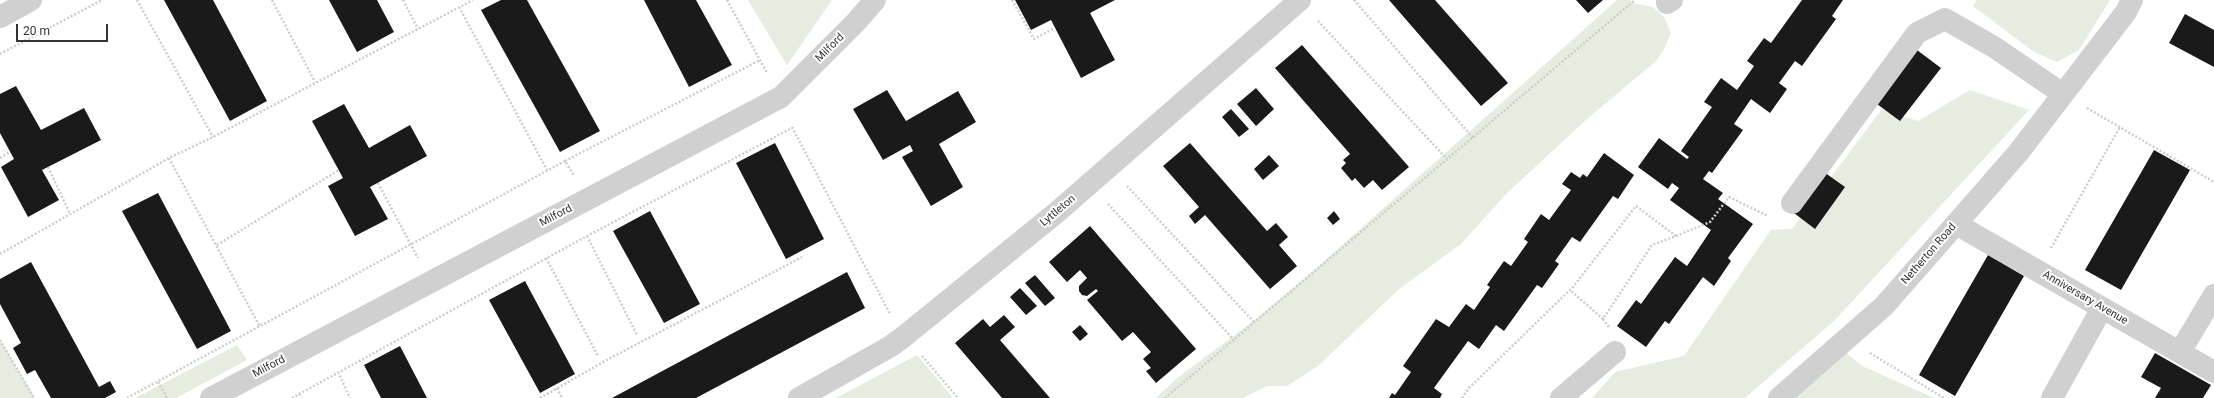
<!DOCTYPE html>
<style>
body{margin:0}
#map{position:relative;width:2214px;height:398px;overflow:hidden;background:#fff;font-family:Roboto,sans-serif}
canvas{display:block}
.scale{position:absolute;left:16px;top:24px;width:92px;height:18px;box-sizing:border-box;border:2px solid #333;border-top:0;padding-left:5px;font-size:12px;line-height:14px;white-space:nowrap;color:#333;-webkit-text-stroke:3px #fff;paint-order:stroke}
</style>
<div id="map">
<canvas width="2214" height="398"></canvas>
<div class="scale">20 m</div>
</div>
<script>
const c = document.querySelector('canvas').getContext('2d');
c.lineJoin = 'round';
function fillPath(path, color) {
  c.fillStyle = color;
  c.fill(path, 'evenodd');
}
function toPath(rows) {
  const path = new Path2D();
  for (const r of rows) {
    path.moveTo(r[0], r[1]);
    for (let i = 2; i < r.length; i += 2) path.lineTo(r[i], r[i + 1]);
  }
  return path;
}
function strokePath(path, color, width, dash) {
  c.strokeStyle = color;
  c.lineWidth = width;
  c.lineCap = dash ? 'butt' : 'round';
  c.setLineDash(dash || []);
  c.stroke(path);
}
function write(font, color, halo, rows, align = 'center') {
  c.font = font + ' Roboto,sans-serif';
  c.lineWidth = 4;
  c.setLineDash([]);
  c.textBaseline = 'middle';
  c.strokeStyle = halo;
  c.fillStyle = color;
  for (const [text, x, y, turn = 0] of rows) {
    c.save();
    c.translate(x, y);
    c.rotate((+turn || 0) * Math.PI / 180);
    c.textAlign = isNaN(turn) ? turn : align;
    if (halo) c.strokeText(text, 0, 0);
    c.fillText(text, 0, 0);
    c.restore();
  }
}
const green = toPath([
 [748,0,832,0,787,65],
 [1617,0,1630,0,1632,3,1653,7,1664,17,1671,33,1664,49,1656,61,1587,119,1506,194,1461,244,1399,289,1318,366,1287,386,1267,386,1243,398,1156,398,1177,378,1256,319,1313,271],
 [1977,0,2110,0,2079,50,2057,62,2034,52,1973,6],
 [1970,90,2029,110,1835,320,1745,398,1592,398,1615,372,1684,356,1771,230,1792,229,1882,109,1918,121],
 [0,340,33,395,34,398,0,398],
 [237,345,247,360,176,398,135,398],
 [1838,346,1862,366,1934,398,1786,398],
 [917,355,953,398,836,398]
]);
const building = toPath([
 [164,0,213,0,267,101,230,121],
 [329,0,377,0,394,32,357,52],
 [501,0,527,0,600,131,560,152,481,10],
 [644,0,696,0,732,65,689,87],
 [1015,0,1115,0,1090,13,1115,60,1081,78,1051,20,1031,30],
 [1389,0,1435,0,1508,83,1481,106],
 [1576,0,1603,0,1588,13],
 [1802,0,1843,0,1832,16,1836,19,1802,66,1795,61,1779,83,1787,89,1770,113,1751,99,1734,124,1743,130,1712,173,1709,171,1703,179,1723,193,1718,199,1753,224,1728,258,1731,261,1714,286,1703,277,1669,324,1665,321,1646,347,1617,326,1636,300,1641,304,1675,257,1687,266,1711,230,1670,200,1679,188,1672,183,1668,189,1638,167,1659,138,1687,159,1689,157,1681,151,1712,107,1704,102,1721,78,1737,90,1754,66,1747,61,1764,38,1771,43],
 [2185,14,2214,30,2214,67,2169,43],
 [1302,45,1409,167,1382,190,1373,180,1364,188,1355,178,1352,181,1341,168,1346,163,1343,160,1350,154,1275,68],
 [1917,50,1941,68,1900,121,1877,104],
 [16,86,41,130,84,108,101,140,42,170,59,200,28,217,1,167,14,159,0,133,0,94],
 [1256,88,1274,109,1256,126,1237,104],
 [887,90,906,121,958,91,976,122,939,144,963,187,931,206,902,157,913,151,910,145,883,160,853,109],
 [344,104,369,148,410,125,427,156,370,187,388,219,355,236,328,186,343,178,312,121],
 [1231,109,1249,129,1239,137,1222,117],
 [775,143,824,239,786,259,736,163],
 [1190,143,1267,231,1276,223,1288,237,1279,245,1297,266,1270,289,1205,215,1195,224,1189,216,1199,207,1163,166],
 [2154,150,2190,170,2121,290,2085,270],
 [1604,153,1634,175,1618,199,1613,196,1580,242,1572,237,1555,261,1559,264,1542,288,1537,285,1504,331,1496,325,1479,349,1468,341,1434,388,1442,394,1440,398,1389,398,1392,393,1395,395,1411,372,1403,366,1436,319,1449,327,1466,304,1474,310,1490,287,1487,285,1504,261,1511,266,1528,242,1524,239,1541,214,1549,220,1571,190,1562,184,1571,172,1580,178,1583,174,1587,177],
 [1269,155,1279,166,1263,180,1254,169],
 [1824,172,1845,187,1815,229,1794,213],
 [158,193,231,331,197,349,122,211],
 [650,211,700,304,664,323,613,231],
 [1334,211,1340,219,1333,225,1327,218],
 [1090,226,1196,349,1156,383,1146,371,1151,368,1143,359,1151,352,1133,332,1122,341,1087,300,1098,291,1096,289,1087,296,1082,295,1079,291,1079,286,1087,278,1080,270,1067,282,1049,262],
 [1988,255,2024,276,1955,396,1919,375],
 [31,262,99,387,110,381,116,392,105,398,51,398,35,370,27,374,13,348,21,343,0,304,0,279],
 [847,272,865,308,696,398,612,398],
 [1035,275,1055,298,1045,306,1025,283],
 [525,281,575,374,540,393,489,300],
 [1020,288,1037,306,1026,315,1010,297],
 [1004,315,1015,327,1000,340,1050,398,1002,398,955,343,983,319,990,327],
 [1080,325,1088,334,1080,341,1072,332],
 [400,346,427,398,381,398,364,365],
 [2155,353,2211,385,2203,398,2155,398,2161,388,2141,377]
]);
const path = toPath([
 [137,0,213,137],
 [272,0,315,82],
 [403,0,418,29],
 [727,0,767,73],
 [1012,0,1034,39,1055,28],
 [1354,0,1473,138],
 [459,7,547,170],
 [1318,21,1447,159],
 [0,54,102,0],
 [2087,108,2214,182],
 [792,127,890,314],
 [0,158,10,152],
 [169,158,260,327],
 [565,161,760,60],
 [48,167,70,214],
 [378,183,418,258],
 [1127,186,1254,322],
 [1108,204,1234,340],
 [587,236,637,335],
 [1676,236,1710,222,1729,197,1768,216],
 [217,245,339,170],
 [2051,248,2120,127],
 [0,254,169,158,213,137,473,0],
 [546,258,598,356],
 [1603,319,1609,327],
 [0,340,34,398],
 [1870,353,1944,398],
 [922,356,958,398],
 [338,372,350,398],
 [158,382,167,398],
 [557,388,562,398],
 [299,394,302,398],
 [127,398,565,161,574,176],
 [292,398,587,236,792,128],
 [540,398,605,361,802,257],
 [1165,398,1635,0],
 [1462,398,1469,388,1573,287,1636,206,1676,236,1652,245,1603,319,1570,290]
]);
const minor = toPath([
 [1667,3,1672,0],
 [0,17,31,0],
 [1792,203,1917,33,1945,19,1994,47,2063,94],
 [1956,224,2214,372],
 [2180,352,2214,295],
 [211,398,781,97,856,22,875,0],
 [799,398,891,346,902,338,1056,213,1300,0],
 [1561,398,1615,352],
 [1779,398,1884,306,2018,153,2126,12,2132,0],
 [2052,398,2102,308]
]);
const streetNames = [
 ["Milford",830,48,-45],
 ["Lyttleton",1058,211,-40],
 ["Milford",556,216,-28],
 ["Netherton Road",1929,254,-49],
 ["Anniversary Avenue",2085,298,30],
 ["Milford",269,367,-28]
];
fillPath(green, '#e6ecdf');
fillPath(building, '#1a1a1a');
strokePath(path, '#cdcdcd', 2.5, [2, 2]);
strokePath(minor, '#d0d0d0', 22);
write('11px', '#333', '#fff', streetNames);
</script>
